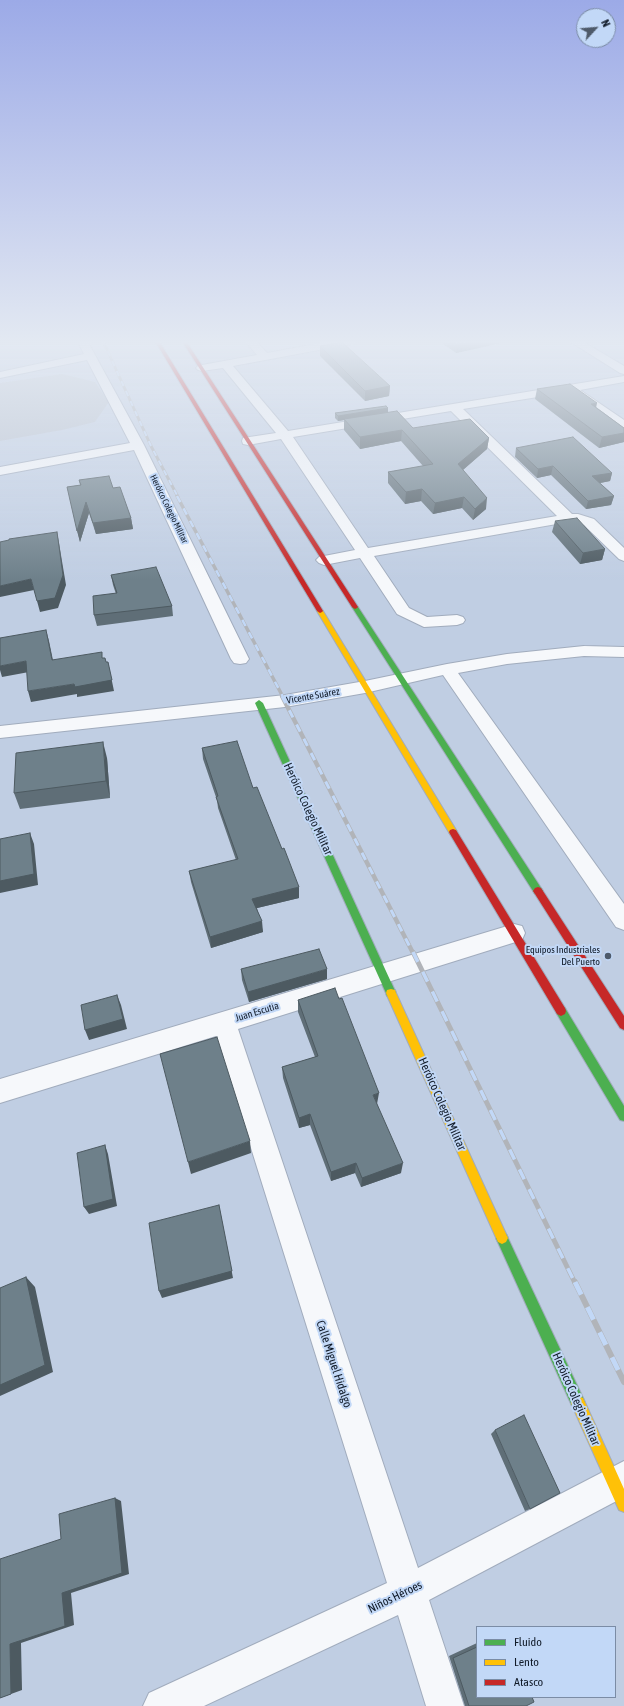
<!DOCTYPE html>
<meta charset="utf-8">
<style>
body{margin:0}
#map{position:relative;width:624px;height:1706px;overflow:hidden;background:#c0cee3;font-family:"Asap Condensed",sans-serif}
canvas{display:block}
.legend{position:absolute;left:476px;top:1626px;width:140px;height:72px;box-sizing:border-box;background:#c2d8f7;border:1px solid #7b8ca5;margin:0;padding:5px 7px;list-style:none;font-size:12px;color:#111b29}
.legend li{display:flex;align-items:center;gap:8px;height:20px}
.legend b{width:20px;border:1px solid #7b8ca5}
.north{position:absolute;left:576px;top:8px;width:40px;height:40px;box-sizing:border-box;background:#c2d8f7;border:1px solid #7b8ca5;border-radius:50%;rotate:64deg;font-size:11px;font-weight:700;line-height:16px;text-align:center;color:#111b29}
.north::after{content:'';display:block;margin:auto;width:14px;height:18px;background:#4e5a6a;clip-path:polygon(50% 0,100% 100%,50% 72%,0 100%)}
</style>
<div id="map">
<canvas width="624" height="1706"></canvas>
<ul class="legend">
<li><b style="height:5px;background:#4caf50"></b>Fluido</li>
<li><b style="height:5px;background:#ffc107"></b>Lento</li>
<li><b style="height:5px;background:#c62828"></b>Atasco</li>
</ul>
<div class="north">N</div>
</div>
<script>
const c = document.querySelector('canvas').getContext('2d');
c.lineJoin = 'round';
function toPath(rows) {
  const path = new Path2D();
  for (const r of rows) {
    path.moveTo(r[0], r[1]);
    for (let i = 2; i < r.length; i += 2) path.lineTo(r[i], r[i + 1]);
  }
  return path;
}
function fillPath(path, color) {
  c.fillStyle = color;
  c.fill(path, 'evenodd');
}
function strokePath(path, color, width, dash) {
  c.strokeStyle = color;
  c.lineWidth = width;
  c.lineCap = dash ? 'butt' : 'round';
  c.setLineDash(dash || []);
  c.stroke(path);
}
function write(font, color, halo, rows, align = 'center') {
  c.font = font + ' "Asap Condensed",sans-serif';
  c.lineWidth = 4;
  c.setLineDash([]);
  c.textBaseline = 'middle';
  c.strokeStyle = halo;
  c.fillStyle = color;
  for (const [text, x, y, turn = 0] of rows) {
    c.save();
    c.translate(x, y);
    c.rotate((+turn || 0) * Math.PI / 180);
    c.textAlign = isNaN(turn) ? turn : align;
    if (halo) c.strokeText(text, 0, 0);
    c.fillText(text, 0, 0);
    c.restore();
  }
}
const runway = toPath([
 [62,374,95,382,109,402,95,422,62,430,0,441,0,383,62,374]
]);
const street = toPath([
 [80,341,91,341,89,344,144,445,249,659,246,663,240,664,234,663,231,659,134,450,0,475,0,467,130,443,87,360,0,378,0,372,84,354,79,344,80,341],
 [245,341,256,341,267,353,332,341,356,341,351,344,233,366,288,431,624,376,624,382,580,390,624,420,624,430,620,429,569,392,463,409,572,514,578,514,594,519,624,548,624,561,619,559,584,525,576,522,568,522,374,556,409,608,427,617,457,615,463,617,465,620,463,623,457,625,424,627,397,614,360,558,324,565,319,563,316,560,319,557,355,550,281,439,248,445,243,444,242,441,243,438,276,433,223,368,202,371,198,370,196,368,198,366,202,365,257,355,245,341],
 [451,411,557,516,368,548,293,437,451,411],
 [569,341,582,341,624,366,624,374,620,373,569,341],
 [584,646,624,647,624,657,584,656,507,664,458,673,624,904,624,930,616,927,443,675,365,693,285,707,0,738,0,726,285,695,365,681,447,664,507,654,584,646],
 [514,924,522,926,525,933,522,940,238,1029,418,1568,624,1461,624,1497,429,1600,464,1706,426,1706,398,1615,204,1706,143,1706,149,1693,387,1583,216,1036,0,1103,0,1079,514,924]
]);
const fast = toPath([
 [355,605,358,607,541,888,543,891,541,894,535,894,352,607,355,605],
 [259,700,263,703,396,993,395,996,391,997,387,996,386,993,255,703,259,700],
 [561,1006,565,1008,624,1106,624,1121,620,1120,557,1014,556,1011,557,1008,561,1006],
 [502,1232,506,1234,583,1398,585,1403,583,1408,578,1410,573,1408,496,1238,498,1234,502,1232]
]);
const slow = toPath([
 [320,609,323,611,456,830,457,832,456,834,450,834,317,611,320,609],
 [391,989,395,990,396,993,506,1234,508,1238,506,1242,502,1244,498,1242,386,993,387,990,391,989],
 [578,1396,583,1398,624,1489,624,1512,619,1510,571,1403,573,1398,578,1396]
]);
const jam = toPath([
 [155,341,159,341,323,611,322,612,320,613,317,611,155,341],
 [182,341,186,341,358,607,357,608,355,609,352,607,182,341],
 [453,829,456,830,565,1008,566,1011,565,1014,561,1016,557,1014,450,834,449,832,450,830,453,829],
 [538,887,541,888,624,1016,624,1030,620,1028,535,894,533,891,535,888,538,887]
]);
const railFar4 = toPath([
 [103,341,151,446,178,497]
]);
const railFar3 = toPath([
 [177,496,283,697]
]);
const railFar2 = toPath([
 [282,696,413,953]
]);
const railFar1 = toPath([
 [413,952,575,1283]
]);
const rail = toPath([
 [575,1282,624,1382]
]);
const wall = toPath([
 [439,341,510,341,456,353],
 [320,346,390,386,389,396,365,401,320,356],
 [537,389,596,407,624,428,624,442,599,448,535,399],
 [388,408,388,412,413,428,489,438,487,449,463,470,486,509,473,520,462,508,433,514,421,501,405,504,388,483,388,472,423,466,401,441,360,449,344,430,344,420,338,421,335,418,335,413],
 [516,448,612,473,610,481,600,483,614,496,611,505,586,509,551,475,537,478,515,457],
 [79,480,113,488,131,518,133,529,96,534,89,513,80,542,67,487,80,485],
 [555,521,605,549,602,560,580,564,552,532],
 [111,575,172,606,173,616,97,626,94,615,116,594,113,585],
 [202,748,253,788,299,898,257,908,263,932,211,948,191,882,189,871,236,860,218,808,217,800,203,759],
 [107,758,110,798,20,809,14,793],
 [241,969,327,979,249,1002,242,980],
 [298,1000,377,1104,401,1173,361,1187,355,1173,331,1181,310,1125,299,1128,283,1078,282,1067,315,1057,298,1012],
 [495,1430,530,1509,525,1511,491,1434],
 [477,1643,477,1697,526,1706,465,1706,449,1656]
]);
const shadedWall = toPath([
 [473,341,510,341,456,353,457,345],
 [390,386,389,396,365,401,365,391],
 [597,403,595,413,591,404],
 [388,408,388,413,344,419,344,420,338,421,338,416],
 [402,430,401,441,360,449,360,437],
 [624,433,624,442,599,448,602,437],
 [489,438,487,449,457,475,458,464],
 [553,466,551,475,537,478,538,469],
 [612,473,610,481,590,485,592,476],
 [422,489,421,501,405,504,406,492],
 [614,496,611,505,586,509,588,501],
 [464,497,462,508,433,514,435,503],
 [487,498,486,509,473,520,475,509],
 [86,502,89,513,80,542,77,531],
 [131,518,133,529,96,534,93,523],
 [57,532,59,543,66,585,58,608,40,612,37,601],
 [605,549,602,560,580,564,583,553],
 [31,579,34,590,0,597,0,586],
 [46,630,49,641,55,670,52,660],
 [26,661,29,672,2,677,0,670,0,666],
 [108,662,114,691,77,697,77,694,31,702,28,691,74,684],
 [103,742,107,758,110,798,106,781],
 [30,833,34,844,38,885,0,893,0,881],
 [299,887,299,898,253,909,252,899],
 [262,921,263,932,211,948,210,937],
 [327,969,327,979,249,1002,248,992],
 [117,995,121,1005,127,1029,89,1040,85,1030],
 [379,1093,377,1104,373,1095],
 [310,1114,310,1125,299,1128,299,1118],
 [250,1141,251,1153,191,1174,188,1162],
 [105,1145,108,1154,117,1206,89,1214,84,1207],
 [356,1163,355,1173,331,1181,331,1172],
 [403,1163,401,1173,361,1187,362,1178],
 [219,1205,233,1278,162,1298,159,1291],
 [26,1277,35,1287,53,1372,0,1396,0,1385],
 [115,1498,121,1501,129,1574,71,1593,74,1625,21,1643,22,1690,0,1698,10,1644,62,1593]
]);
const building = toPath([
 [452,341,473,341,457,345,452,341],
 [342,342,390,386,365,391,320,346,342,342],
 [570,384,597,403,591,404,624,428,624,433,602,437,537,389,570,384],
 [386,406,388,408,338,416,335,413,386,406],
 [397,411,413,428,470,419,489,438,458,464,487,498,475,509,464,497,435,503,422,489,406,492,388,472,433,464,402,430,360,437,344,419,397,411],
 [573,437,612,473,592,476,614,496,588,501,553,466,538,469,516,448,573,437],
 [109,476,113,488,120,487,131,518,93,523,86,502,77,531,67,487,81,485,79,480,109,476],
 [577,518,605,549,583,553,555,521,577,518],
 [57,532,63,575,55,598,37,601,31,579,0,586,0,542,9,540,9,539,57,532],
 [156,567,172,606,94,615,93,596,117,593,111,575,156,567],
 [46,630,52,660,102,652,102,658,105,658,106,662,108,662,112,680,75,687,74,684,28,691,26,661,0,666,0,638,46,630],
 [237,741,253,788,257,787,282,849,284,848,299,887,252,899,262,921,210,937,189,871,238,859,216,797,218,796,202,748,237,741],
 [103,742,106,781,14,793,16,753,103,742],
 [30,833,34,874,0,881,0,839,30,833],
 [319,949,327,969,248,992,241,969,319,949],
 [335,988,339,999,342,998,379,1093,373,1095,403,1163,362,1178,356,1163,331,1172,310,1114,299,1118,282,1067,318,1056,298,1000,335,988],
 [117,995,123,1019,85,1030,81,1005,117,995],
 [217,1037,250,1141,188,1162,160,1054,217,1037],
 [105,1145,113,1199,84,1207,77,1153,105,1145],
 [219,1205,232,1271,159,1291,149,1223,219,1205],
 [26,1277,45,1365,0,1385,0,1288,26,1277],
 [524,1415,560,1493,530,1509,495,1430,524,1415],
 [115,1498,122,1573,62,1593,65,1626,10,1644,11,1694,0,1698,0,1559,61,1539,59,1514,115,1498],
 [477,1647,477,1697,532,1697,534,1702,526,1706,469,1706,453,1658,477,1647]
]);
const markers = [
 [608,956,4,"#4e5a6a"]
];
const farStreetnames = [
 ["Heróico Colegio Militar",169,509,64]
];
const streetNames = [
 ["Vicente Suárez",313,696,-10],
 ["Juan Escutia",257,1012,-17]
];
const poiNames = [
 ["Equipos Industriales",600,950],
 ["Del Puerto",600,962]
];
const nearStreetnames = [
 ["Heróico Colegio Militar",308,809,65],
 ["Heróico Colegio Militar",442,1104,66],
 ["Calle Miguel Hidalgo",334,1364,72],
 ["Heróico Colegio Militar",576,1399,66],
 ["Niños Héroes",395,1597,-26]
];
fillPath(runway, '#b8c1ce');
strokePath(street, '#a1acbd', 2);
strokePath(fast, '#a1acbd', 2);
strokePath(slow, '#a1acbd', 2);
strokePath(jam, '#a1acbd', 2);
fillPath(street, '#f6f8fb');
fillPath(fast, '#4caf50');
fillPath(slow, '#ffc107');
fillPath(jam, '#c62828');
strokePath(railFar4, '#b1b4b9', 3);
strokePath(railFar3, '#b1b4b9', 3.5);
strokePath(railFar2, '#b1b4b9', 4.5);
strokePath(railFar1, '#b1b4b9', 5);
strokePath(rail, '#b1b4b9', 6);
strokePath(railFar4, '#c2d8f7', 2, [5.5]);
strokePath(railFar3, '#c2d8f7', 2.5, [7]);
strokePath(railFar2, '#c2d8f7', 3, [8]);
strokePath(railFar1, '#c2d8f7', 3.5, [11]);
strokePath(rail, '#c2d8f7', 5, [14]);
fillPath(wall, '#5f6e77');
fillPath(shadedWall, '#4d5a61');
fillPath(building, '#6e808a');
strokePath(building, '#4d5a61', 1);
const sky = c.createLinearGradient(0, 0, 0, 580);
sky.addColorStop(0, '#9caae7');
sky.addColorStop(0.59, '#e3e9f2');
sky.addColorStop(1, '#e3e9f200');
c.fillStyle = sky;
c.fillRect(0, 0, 624, 580);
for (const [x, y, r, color] of markers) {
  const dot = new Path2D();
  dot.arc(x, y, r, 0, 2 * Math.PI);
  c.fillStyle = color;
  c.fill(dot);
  strokePath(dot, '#c2d8f7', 1.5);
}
write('9px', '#111b29', '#c2d8f7', farStreetnames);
write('10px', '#111b29', '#c2d8f7', streetNames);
write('10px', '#111b29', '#c2d8f7', poiNames, 'right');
write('12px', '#111b29', '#c2d8f7', nearStreetnames);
</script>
